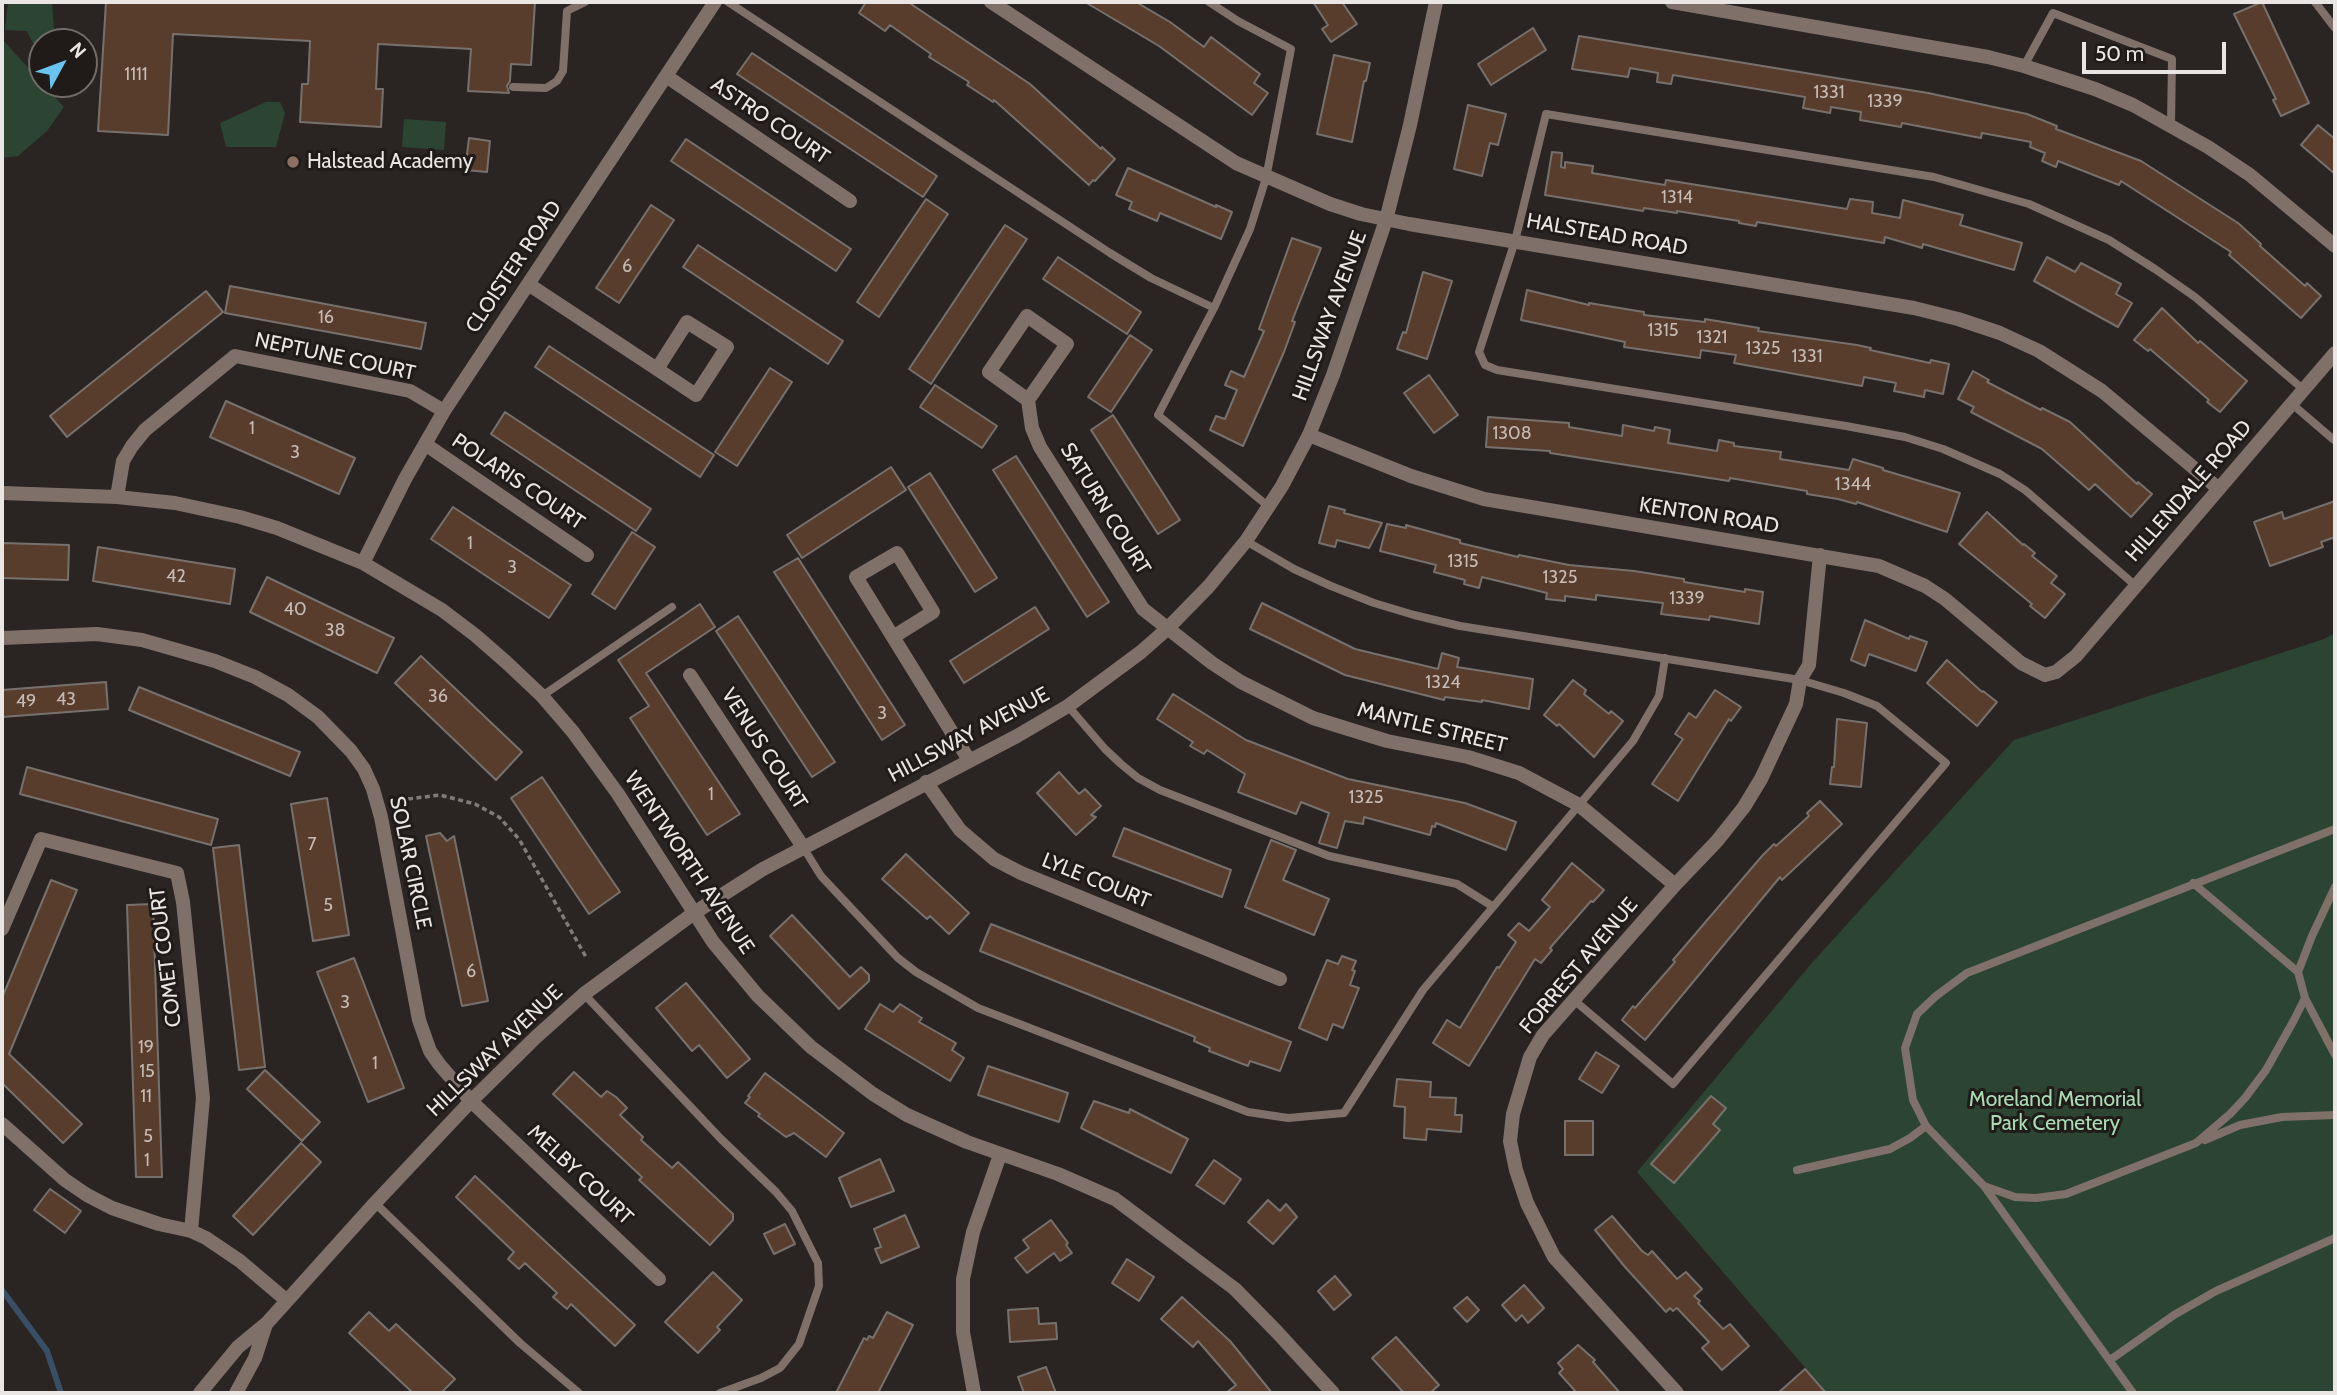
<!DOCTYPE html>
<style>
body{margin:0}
#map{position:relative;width:2337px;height:1395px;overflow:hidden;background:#2a2522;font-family:Cabin,sans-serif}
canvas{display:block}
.frame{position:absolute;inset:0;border:4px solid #eae6e4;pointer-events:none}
.north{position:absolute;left:28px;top:28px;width:70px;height:70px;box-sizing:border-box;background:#201b19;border:2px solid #716c6a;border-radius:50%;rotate:49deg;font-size:19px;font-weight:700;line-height:28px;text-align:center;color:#eae6e4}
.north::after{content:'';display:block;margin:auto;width:24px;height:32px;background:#69c4f0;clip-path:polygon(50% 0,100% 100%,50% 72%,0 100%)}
.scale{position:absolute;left:2082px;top:42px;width:144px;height:32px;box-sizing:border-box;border:4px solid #eae6e4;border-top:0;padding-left:9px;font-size:21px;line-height:24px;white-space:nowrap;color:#eae6e4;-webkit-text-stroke:5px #201b19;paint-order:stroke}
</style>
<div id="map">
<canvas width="2337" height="1395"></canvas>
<div class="frame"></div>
<div class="north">N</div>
<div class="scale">50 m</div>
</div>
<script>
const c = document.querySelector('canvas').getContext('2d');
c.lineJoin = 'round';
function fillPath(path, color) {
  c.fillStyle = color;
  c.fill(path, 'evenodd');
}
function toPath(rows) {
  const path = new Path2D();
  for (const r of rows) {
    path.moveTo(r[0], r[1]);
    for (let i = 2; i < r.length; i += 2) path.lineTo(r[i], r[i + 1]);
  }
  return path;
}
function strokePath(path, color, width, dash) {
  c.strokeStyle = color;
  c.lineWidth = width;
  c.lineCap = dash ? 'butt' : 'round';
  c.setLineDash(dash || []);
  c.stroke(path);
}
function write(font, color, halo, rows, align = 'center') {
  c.font = font + ' Cabin,sans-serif';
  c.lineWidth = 6;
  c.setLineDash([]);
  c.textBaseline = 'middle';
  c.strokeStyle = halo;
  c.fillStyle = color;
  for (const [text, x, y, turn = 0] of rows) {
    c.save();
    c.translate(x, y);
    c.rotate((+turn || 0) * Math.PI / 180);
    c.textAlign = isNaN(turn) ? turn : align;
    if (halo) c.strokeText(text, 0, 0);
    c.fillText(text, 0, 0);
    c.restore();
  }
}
const green = toPath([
 [8,2,52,2,54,30,49,41,42,42,41,46,33,43,27,31,5,30],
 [2,39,64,107,47,131,18,156,2,158],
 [266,102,280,102,285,113,276,147,226,147,220,123],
 [404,119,446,122,444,150,402,147],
 [2335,633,2335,1393,1827,1393,1637,1172,1811,964,2014,740,2324,639]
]);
const stream = toPath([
 [2,1290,47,1351,61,1393]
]);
const building = toPath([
 [106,2,535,2,531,65,511,64,510,81,507,86,509,93,468,91,471,49,378,44,376,89,383,89,381,127,300,122,302,84,308,84,310,41,173,34,168,135,98,131,106,2],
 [866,2,908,2,1030,84,1101,149,1102,147,1115,159,1095,181,1093,180,1089,185,994,100,993,102,967,85,969,82,929,57,931,54,890,25,885,31,859,13,866,2],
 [1085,2,1136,2,1170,22,1204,47,1211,37,1260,74,1254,83,1268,93,1252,115,1159,46,1085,2],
 [1313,2,1342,2,1357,24,1331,42,1322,29,1328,25,1313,2],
 [2262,2,2309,103,2281,116,2273,100,2276,99,2234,14,2262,2],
 [1533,28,1546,50,1491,85,1478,64,1533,28],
 [1579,36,1928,93,2027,114,2057,126,2056,129,2141,161,2238,223,2261,244,2260,246,2305,286,2307,283,2321,296,2301,318,2229,255,2231,252,2121,181,2119,185,2058,161,2056,167,2042,161,2045,153,2030,147,2031,142,1982,133,1981,138,1902,123,1901,127,1860,120,1861,112,1831,107,1830,113,1803,108,1805,97,1673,75,1671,84,1657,82,1658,73,1630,68,1628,77,1572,69,1579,36],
 [752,53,937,176,923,197,737,74,752,53],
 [1334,55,1370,63,1366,81,1364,81,1352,142,1317,134,1334,55],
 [1468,105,1506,114,1498,145,1490,143,1482,176,1454,169,1468,105],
 [2318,125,2335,139,2335,174,2301,145,2318,125],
 [469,138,490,141,487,172,465,170,469,138],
 [686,139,851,249,836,271,671,161,686,139],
 [1552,152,1562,153,1561,167,1565,168,1565,162,1593,166,1592,173,1665,185,1666,180,1847,209,1850,199,1873,202,1872,213,1900,218,1903,200,1963,215,1960,225,2022,243,2014,270,1923,244,1922,248,1885,237,1884,243,1757,222,1756,226,1739,223,1739,221,1677,211,1677,213,1644,208,1643,211,1545,195,1552,152],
 [1128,168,1216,207,1216,205,1232,212,1221,239,1160,213,1157,221,1129,209,1132,202,1116,195,1128,168],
 [926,199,948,214,879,317,857,302,926,199],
 [651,205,674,220,619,303,596,288,651,205],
 [1005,225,1027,239,931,384,909,369,1005,225],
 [1292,238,1321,248,1292,321,1295,322,1284,352,1243,446,1210,430,1216,416,1225,419,1237,390,1225,385,1231,371,1244,377,1264,331,1259,329,1292,238],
 [698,245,843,341,828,364,683,267,698,245],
 [1058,257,1141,312,1127,334,1043,279,1058,257],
 [2047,257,2075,272,2081,263,2121,284,2116,294,2132,303,2118,327,2034,281,2047,257],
 [1423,272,1452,281,1427,359,1397,349,1403,332,1406,333,1423,272],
 [230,286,426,323,421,349,225,313,230,286],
 [1527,290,1589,305,1589,303,1644,312,1644,315,1705,322,1705,319,1759,328,1758,331,1857,345,1871,348,1870,350,1930,363,1931,360,1949,364,1943,394,1925,390,1924,397,1894,391,1896,383,1864,377,1862,386,1734,363,1736,355,1701,350,1700,358,1624,347,1625,342,1521,320,1527,290],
 [206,291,223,312,67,437,50,416,206,291],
 [2162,308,2198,343,2200,341,2247,381,2220,412,2207,402,2209,400,2150,349,2148,351,2134,340,2162,308],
 [1130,335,1152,350,1111,412,1088,397,1130,335],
 [549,346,714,455,700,477,535,367,549,346],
 [770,368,792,382,737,466,715,452,770,368],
 [1973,371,1989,380,1987,382,2041,410,2042,408,2070,422,2137,484,2138,482,2152,494,2131,517,2095,484,2089,490,2042,449,1971,412,1974,407,1958,399,1973,371],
 [1429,375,1458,415,1434,433,1404,393,1429,375],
 [935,385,997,426,982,448,920,407,935,385],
 [226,401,355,458,339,494,210,437,226,401],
 [505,412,651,509,636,531,491,434,505,412],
 [1113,415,1180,520,1158,534,1091,430,1113,415],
 [1488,417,1569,423,1569,427,1622,436,1623,425,1654,431,1655,427,1670,430,1668,443,1717,451,1719,440,1734,443,1734,446,1781,452,1780,459,1849,470,1853,459,1883,468,1883,470,1960,493,1947,532,1857,502,1856,504,1838,499,1807,494,1807,491,1730,478,1729,481,1550,453,1550,451,1486,447,1488,417],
 [1016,456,1109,602,1087,617,993,470,1016,456],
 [891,467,906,490,802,558,787,535,891,467],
 [930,473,997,578,975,592,908,487,930,473],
 [2335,501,2335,537,2321,542,2323,547,2270,566,2254,522,2282,512,2284,519,2335,501],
 [1329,506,1345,510,1344,513,1382,523,1369,548,1337,540,1335,547,1319,543,1329,506],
 [453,507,571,585,549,618,431,539,453,507],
 [1987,512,2023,545,2024,544,2035,553,2032,556,2057,576,2051,583,2065,594,2045,618,2030,606,2032,604,1959,544,1987,512],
 [1387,524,1406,528,1406,525,1460,540,1460,543,1518,557,1519,555,1569,565,1634,571,1684,579,1684,582,1745,592,1745,589,1763,592,1759,624,1710,616,1709,620,1661,614,1663,603,1596,595,1596,600,1565,596,1565,601,1546,599,1547,593,1482,577,1479,588,1464,584,1465,580,1434,572,1436,565,1380,551,1387,524],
 [632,532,655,547,615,609,592,594,632,532],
 [2,543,69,545,68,580,2,578,2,543],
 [98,547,235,569,230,604,93,581,98,547],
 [798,558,905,725,882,740,774,572,798,558],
 [267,577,394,638,377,673,250,612,267,577],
 [1262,603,1355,649,1438,669,1442,653,1459,658,1457,667,1533,679,1529,709,1482,700,1482,702,1445,697,1444,700,1345,675,1250,629,1262,603],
 [700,604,715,627,646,673,740,814,707,835,630,718,649,706,618,660,700,604],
 [1035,607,1049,629,964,683,950,661,1035,607],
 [738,616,835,762,812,777,716,631,738,616],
 [1865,620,1909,639,1910,636,1927,642,1916,671,1869,654,1865,666,1851,660,1865,620],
 [421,656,522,752,496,780,395,683,421,656],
 [1947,660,1982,692,1983,691,1997,702,1977,726,1927,683,1947,660],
 [1573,680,1586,690,1584,694,1609,714,1611,711,1623,721,1594,757,1559,724,1557,726,1544,715,1573,680],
 [106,682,108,709,2,717,2,690,106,682],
 [139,687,300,752,290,776,129,710,139,687],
 [1715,690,1741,707,1731,721,1729,719,1678,801,1652,784,1683,739,1675,734,1689,713,1696,718,1715,690],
 [1173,694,1246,740,1348,779,1465,803,1516,822,1506,850,1436,823,1435,827,1432,826,1430,835,1364,817,1363,824,1345,821,1337,848,1319,843,1329,813,1301,802,1296,814,1238,792,1245,774,1207,750,1204,754,1190,746,1193,742,1157,719,1173,694],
 [1837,719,1867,723,1861,787,1830,784,1832,767,1834,767,1837,719],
 [27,767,218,819,211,845,20,794,27,767],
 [1059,772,1079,794,1085,789,1101,806,1091,815,1096,817,1076,835,1037,793,1059,772],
 [542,777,620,892,589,914,511,798,542,777],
 [327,798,349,935,313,941,291,804,327,798],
 [1820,801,1842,824,1782,880,1780,877,1645,1040,1622,1020,1633,1006,1635,1008,1675,962,1673,960,1762,856,1774,844,1776,846,1809,816,1807,813,1820,801],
 [1124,828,1231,870,1222,897,1113,856,1124,828],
 [440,833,447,841,454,836,488,1001,462,1006,426,836,440,833],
 [1271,840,1296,850,1283,880,1329,899,1314,935,1245,907,1271,840],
 [239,845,265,1067,239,1070,213,848,239,845],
 [906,854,969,913,949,934,930,916,927,919,882,879,906,854],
 [1572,863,1604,890,1593,902,1591,901,1550,948,1552,950,1541,963,1535,959,1469,1066,1433,1043,1447,1020,1460,1028,1497,967,1499,968,1516,942,1508,935,1519,923,1529,931,1550,907,1542,900,1572,863],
 [51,880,77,890,9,1054,82,1124,63,1143,2,1083,2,998,51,880],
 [153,904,162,1177,136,1177,127,905,153,904],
 [792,915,850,977,861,967,869,975,869,981,839,1009,770,936,792,915],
 [991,924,1291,1042,1280,1071,1250,1061,1248,1066,1209,1051,1210,1048,1194,1041,1195,1037,980,951,991,924],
 [1342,956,1356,961,1352,970,1355,971,1350,985,1359,988,1343,1028,1333,1024,1327,1040,1299,1028,1327,960,1338,964,1342,956],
 [354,958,404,1088,368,1102,317,972,354,958],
 [686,983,750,1059,727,1078,699,1045,692,1051,656,1008,686,983],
 [880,1004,893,1012,900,1004,922,1018,919,1022,956,1043,952,1050,964,1058,950,1081,865,1029,880,1004],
 [1596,1052,1619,1066,1602,1093,1579,1079,1596,1052],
 [988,1066,1068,1093,1059,1122,978,1095,988,1066],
 [265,1070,320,1122,302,1141,247,1089,265,1070],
 [574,1072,601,1097,607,1091,616,1097,627,1108,620,1115,643,1137,641,1140,672,1168,678,1162,733,1214,733,1220,710,1245,639,1180,642,1177,553,1094,574,1072],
 [765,1073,844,1133,826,1157,794,1133,786,1137,758,1116,760,1114,745,1103,750,1097,748,1096,765,1073],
 [1397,1079,1431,1082,1430,1097,1456,1098,1455,1115,1462,1115,1461,1132,1427,1129,1426,1140,1404,1138,1405,1107,1394,1106,1397,1079],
 [1711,1096,1726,1108,1713,1124,1720,1130,1674,1183,1651,1164,1711,1096],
 [1094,1101,1129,1113,1130,1109,1188,1139,1171,1173,1081,1128,1094,1101],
 [1565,1121,1593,1121,1593,1155,1565,1155,1565,1121],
 [301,1143,321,1162,253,1235,233,1216,301,1143],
 [880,1159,894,1191,851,1207,839,1178,880,1159],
 [1214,1160,1241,1179,1224,1204,1196,1185,1214,1160],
 [475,1176,635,1325,615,1346,571,1304,567,1309,553,1297,557,1293,525,1263,519,1269,508,1259,514,1252,456,1197,475,1176],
 [50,1189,81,1211,65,1233,34,1210,50,1189],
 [1268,1200,1280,1211,1286,1204,1297,1217,1273,1244,1248,1222,1268,1200],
 [905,1215,919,1247,881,1263,875,1249,881,1247,874,1229,905,1215],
 [1612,1216,1642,1251,1648,1255,1652,1251,1677,1279,1686,1272,1702,1289,1694,1296,1700,1301,1698,1303,1723,1329,1730,1324,1749,1346,1722,1370,1702,1348,1709,1342,1677,1308,1673,1311,1670,1308,1666,1312,1625,1267,1595,1230,1612,1216],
 [1051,1220,1068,1243,1066,1245,1072,1253,1060,1261,1054,1253,1027,1273,1015,1258,1029,1248,1023,1240,1051,1220],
 [785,1224,795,1244,774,1254,764,1234,785,1224],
 [1127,1259,1154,1277,1139,1301,1112,1283,1127,1259],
 [713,1272,742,1300,717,1327,720,1330,698,1353,665,1322,713,1272],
 [1335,1276,1351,1295,1334,1310,1318,1291,1335,1276],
 [1524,1285,1544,1308,1528,1323,1522,1315,1516,1321,1502,1305,1524,1285],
 [1182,1297,1230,1341,1272,1393,1226,1393,1236,1385,1198,1341,1193,1347,1161,1319,1182,1297],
 [1467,1297,1479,1310,1467,1322,1454,1308,1467,1297],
 [1038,1308,1039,1324,1056,1323,1057,1339,1010,1342,1008,1310,1038,1308],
 [369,1312,389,1331,396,1324,455,1379,441,1393,413,1393,349,1333,369,1312],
 [887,1312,913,1325,878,1393,836,1393,864,1338,867,1340,869,1336,873,1338,887,1312],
 [1396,1337,1439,1385,1430,1393,1404,1393,1372,1358,1396,1337],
 [1578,1345,1595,1360,1593,1362,1620,1393,1577,1393,1559,1373,1563,1369,1558,1363,1578,1345],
 [1046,1367,1056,1393,1024,1393,1018,1377,1046,1367],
 [1805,1369,1826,1393,1778,1393,1805,1369]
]);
const path = toPath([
 [408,799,440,795,475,804,499,817,519,839,586,957]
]);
const service = toPath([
 [728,2,1110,253,1151,278,1214,308],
 [1209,2,1238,21,1291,49,1266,178,1250,229,1214,308,1158,415,1269,507],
 [2315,2,2335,28],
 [2024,66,2053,13,2172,59,2171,125],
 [513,87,546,88,557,81,563,71,567,11,585,2],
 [2292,404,2334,440,2335,439],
 [1246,541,1294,569,1331,586,1374,603,1414,615,1460,626,1800,680,1844,693,1877,706,1946,763,1673,1084,1575,1001],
 [2136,586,2025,490,2000,474,1943,449,1905,437,1846,426,1497,370,1485,365,1479,352,1515,241,1546,114,1934,177,2029,204,2109,240,2155,269,2195,297,2304,390],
 [542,696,672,607],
 [1068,706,1105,749,1121,764,1138,778,1160,790,1329,856,1457,884,1492,906],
 [2335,829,1967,973,1936,996,1917,1014,1905,1048,1913,1100,1926,1126,1984,1186,2015,1197,2036,1198,2066,1194,2196,1143,2230,1114,2245,1098,2266,1070,2294,1020,2305,998,2298,972,2312,936,2335,887],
 [803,847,821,876,898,958,916,972,978,1008,1248,1112,1288,1118,1344,1113,1423,990,1633,741,1659,696,1665,658],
 [2193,883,2298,972],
 [584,994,721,1139,776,1192,792,1211,818,1263,819,1286,799,1344,780,1368,761,1378,720,1393],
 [2305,998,2335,1055],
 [2205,1140,2240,1125,2282,1117,2335,1115],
 [1797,1170,1890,1149,1910,1138,1926,1126],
 [1984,1186,2133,1393],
 [375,1203,520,1343,579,1393],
 [2110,1360,2174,1315,2216,1291,2335,1238]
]);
const minor = toPath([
 [991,2,1236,163,1330,204,1361,214,1409,224,1914,308,1958,319,2000,333,2039,351,2102,391,2219,489],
 [1672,2,1988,57,2024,66,2095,89,2133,105,2208,147,2250,175,2335,246],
 [666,76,850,201],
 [528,284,657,369,696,395,727,347,687,322,657,369],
 [1028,400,989,372,1027,316,1067,344,1028,400,1032,428,1040,447,1143,609,1212,663,1241,682,1313,718,1387,741,1468,757,1519,773,1579,805,1675,885],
 [1309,435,1411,476,1484,499,1879,566,1925,586,1945,599,2021,663,2045,675,2056,672,2076,656,2335,353],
 [425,444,587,555],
 [2,493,117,497,175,503,240,517,277,528,363,563,442,610,475,635,506,662,542,696,573,732,618,794,713,942,758,996,811,1047,873,1094,907,1115,967,1142,1058,1174,1115,1199,1235,1289,1277,1332,1333,1393],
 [117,497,123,461,132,446,145,430,235,356,410,391,444,411],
 [363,563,405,479,444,411,715,2],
 [893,637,933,612,897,553,856,577,893,637,969,760],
 [2,638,97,634,142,640,215,661,255,677,288,695,318,717,351,751,364,769,373,789,381,817,419,1020,430,1051,439,1064,471,1101,659,1279],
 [690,675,803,847],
 [926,782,960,830,994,859,1021,873,1280,979],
 [2,929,41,839,177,873,183,902,203,1098,191,1231],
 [2,1124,65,1180,87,1195,112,1208,159,1224,191,1231,206,1238,240,1261,286,1300],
 [974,1393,963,1332,963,1279,973,1232,1000,1155],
 [1677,1393,1554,1257,1527,1203,1516,1170,1510,1141,1513,1114,1530,1057,1543,1035,1675,885,1717,841,1744,807,1761,779,1796,704,1800,680,1809,665,1820,555]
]);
const tertiary = toPath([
 [200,1393,238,1347,267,1323,375,1203,471,1101,536,1037,584,994,694,913,763,869,1017,736,1068,706,1141,652,1167,629,1209,586,1246,541,1282,486,1309,435,1333,375,1386,220,1410,125,1436,2],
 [236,1393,255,1358,266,1324]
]);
const markers = [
 [293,162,7,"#8d6e63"]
];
const numberNames = [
 ["1111",136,75],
 ["1331",1829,93],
 ["1339",1885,102],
 ["1314",1677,198],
 ["6",627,267],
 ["16",326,318],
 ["1315",1663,331],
 ["1321",1712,338],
 ["1325",1763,349],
 ["1331",1807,357],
 ["1",252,429],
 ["1308",1512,434],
 ["3",295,453],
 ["1344",1853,485],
 ["1",470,544],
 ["1315",1463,562],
 ["3",512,568],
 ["42",176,577],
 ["1325",1560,578],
 ["1339",1687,599],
 ["40",295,610],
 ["38",335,631],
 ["1324",1443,683],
 ["36",438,697],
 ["43",66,700],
 ["49",26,702],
 ["3",882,714],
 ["1",711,795],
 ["1325",1366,798],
 ["7",312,845],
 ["5",328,906],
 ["6",471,972],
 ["3",345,1003],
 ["19",146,1048],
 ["1",375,1064],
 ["15",147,1072],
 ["11",146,1097],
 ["5",148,1137],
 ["1",147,1161]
];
const streetNames = [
 ["ASTRO COURT",770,121,34],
 ["HALSTEAD ROAD",1607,235,10],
 ["CLOISTER ROAD",514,267,-56],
 ["HILLSWAY AVENUE",1330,316,-70],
 ["NEPTUNE COURT",335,357,12],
 ["POLARIS COURT",518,482,34],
 ["HILLENDALE ROAD",2189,491,-49],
 ["SATURN COURT",1105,509,58],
 ["KENTON ROAD",1709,516,9],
 ["MANTLE STREET",1432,728,14],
 ["HILLSWAY AVENUE",969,735,-28],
 ["VENUS COURT",764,749,57],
 ["SOLAR CIRCLE",410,863,78],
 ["WENTWORTH AVENUE",689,863,56],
 ["LYLE COURT",1096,881,22],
 ["COMET COURT",166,957,-97],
 ["FORREST AVENUE",1579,966,-50],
 ["HILLSWAY AVENUE",495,1051,-44],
 ["MELBY COURT",580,1175,43]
];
const poiNames = [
 ["Halstead Academy",307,162]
];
const parkNames = [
 ["Moreland Memorial",2055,1100],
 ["Park Cemetery",2055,1124]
];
fillPath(green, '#2c4533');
strokePath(stream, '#394f65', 6);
fillPath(building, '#583c2c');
strokePath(building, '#77716e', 2);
strokePath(path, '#807b78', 3.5, [5, 3.5]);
strokePath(service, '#7f706a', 8);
strokePath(minor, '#7f706a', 14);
strokePath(tertiary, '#7f706a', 14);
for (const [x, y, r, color] of markers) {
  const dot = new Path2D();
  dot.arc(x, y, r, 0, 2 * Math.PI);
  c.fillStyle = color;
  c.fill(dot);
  strokePath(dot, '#201b19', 2.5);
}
write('18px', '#c6bcb6', null, numberNames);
write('21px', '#eae6e4', '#201b19', streetNames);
write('21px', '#eae6e4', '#201b19', poiNames, 'left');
write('21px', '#a7dcb5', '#201b19', parkNames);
</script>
